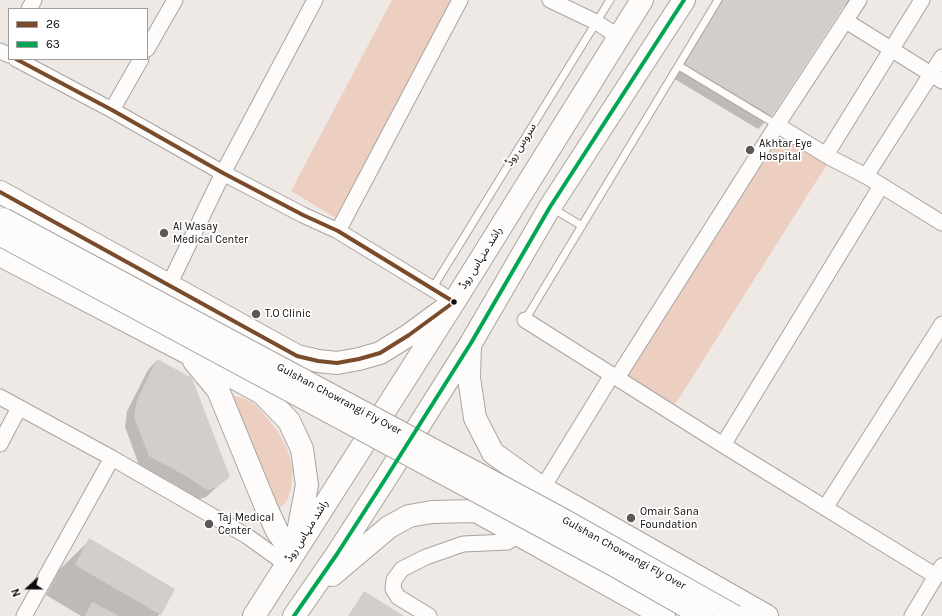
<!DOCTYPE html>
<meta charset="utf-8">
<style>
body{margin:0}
#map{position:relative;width:942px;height:616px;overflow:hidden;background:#efe9e6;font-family:Karla,sans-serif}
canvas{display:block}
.legend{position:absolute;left:8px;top:8px;width:140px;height:52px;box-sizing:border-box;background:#fff;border:1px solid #9f9d9d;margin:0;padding:5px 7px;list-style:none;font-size:12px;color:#0e0a09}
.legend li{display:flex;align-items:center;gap:8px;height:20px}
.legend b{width:20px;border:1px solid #9f9d9d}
.north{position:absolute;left:8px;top:568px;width:40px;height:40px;-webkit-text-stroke:3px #fff;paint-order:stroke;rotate:249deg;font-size:11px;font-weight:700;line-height:16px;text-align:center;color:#0e0a09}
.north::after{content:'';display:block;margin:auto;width:14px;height:18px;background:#0e0a09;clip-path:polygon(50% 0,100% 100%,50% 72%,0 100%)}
</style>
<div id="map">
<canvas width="942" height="616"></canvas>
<ul class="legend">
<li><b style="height:5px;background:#7a4b2a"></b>26</li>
<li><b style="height:5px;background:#00a651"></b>63</li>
</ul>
<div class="north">N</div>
</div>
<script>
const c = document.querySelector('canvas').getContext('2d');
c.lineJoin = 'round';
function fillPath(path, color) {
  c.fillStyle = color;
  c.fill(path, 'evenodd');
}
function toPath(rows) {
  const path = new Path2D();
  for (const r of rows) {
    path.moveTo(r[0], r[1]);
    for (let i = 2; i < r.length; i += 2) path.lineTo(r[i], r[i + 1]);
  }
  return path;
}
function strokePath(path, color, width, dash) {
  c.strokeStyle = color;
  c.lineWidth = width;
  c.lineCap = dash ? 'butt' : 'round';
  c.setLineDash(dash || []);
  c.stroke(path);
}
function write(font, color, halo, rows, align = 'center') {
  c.font = font + ' Karla,"Noto Sans Arabic",sans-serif';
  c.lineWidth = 3.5;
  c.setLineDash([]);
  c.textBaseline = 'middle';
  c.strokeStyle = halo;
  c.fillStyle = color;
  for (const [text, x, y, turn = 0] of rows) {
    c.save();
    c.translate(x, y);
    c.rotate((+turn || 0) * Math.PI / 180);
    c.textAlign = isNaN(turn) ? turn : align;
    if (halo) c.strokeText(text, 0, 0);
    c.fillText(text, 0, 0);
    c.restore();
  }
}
const green = toPath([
 [392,0,454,0,339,220,291,191],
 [777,124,831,158,671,411,617,378],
 [229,396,235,396,249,400,256,405,277,430,287,448,293,470,291,488,287,501,279,509,271,508]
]);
const shadow = toPath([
 [717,0,852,0,847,5,844,5,771,116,758,129,673,78],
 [157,360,229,476,206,497,197,500,176,485,139,465,125,427,127,411,148,370],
 [90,540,160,614,158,616,81,616,46,595,60,569]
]);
const building = toPath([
 [723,0,848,0,772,116,685,64],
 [157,359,192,378,230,477,217,487,207,490,186,476,149,456,134,417,137,400],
 [89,538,175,589,161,615,75,565],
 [364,591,404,616,348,616],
 [92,602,119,616,85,616]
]);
const lane = toPath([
 [679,66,777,125],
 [552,208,582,226],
 [432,289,610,0],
 [525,320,718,0]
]);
const street = toPath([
 [550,0,596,22,619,37],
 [29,9,34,0],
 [846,21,942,81],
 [147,49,175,0],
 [0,51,9,55],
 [16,59,112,110,223,173,303,215,338,231,454,302],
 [112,110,141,59],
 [777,125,831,158,866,176,942,223],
 [826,155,922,0],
 [866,176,942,57],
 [338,231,460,0],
 [169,285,223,173,315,0],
 [525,320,723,445,936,576],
 [617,378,777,125,859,0],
 [0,397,112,458,247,536,286,564],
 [0,444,19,408],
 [723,445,881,186],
 [537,497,612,375],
 [825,508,942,324],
 [24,616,112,458],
 [429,616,398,597,393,589,394,580,402,569,426,557,463,544,508,542,517,534,521,526],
 [912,616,942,566]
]);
const primary = toPath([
 [0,192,297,356,318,361,337,363,359,359,380,353,409,335,443,310],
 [0,255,186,352,262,393,289,421,302,449,307,485,297,537],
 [470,345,469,378,475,418,493,453,542,488,767,616],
 [194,361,218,390,266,507,277,531,293,554],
 [332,575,389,527,409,516,432,512,476,511,664,616],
 [254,616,454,302,642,0],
 [294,616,337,554,384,481,471,343,550,207,684,0]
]);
const secondaryBridge = toPath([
 [4,219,559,517,735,616],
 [0,235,611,564,702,616]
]);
const bus1 = toPath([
 [0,192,297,356,318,361,337,363,359,359,380,353,409,335,454,302,338,231,303,215,223,173,112,110,16,59]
]);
const bus2 = toPath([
 [294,616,337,554,384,481,471,343,550,207,684,0]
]);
const markers = [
 [750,150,5,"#5d5856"],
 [164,233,5,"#5d5856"],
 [454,302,3.5,"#0e0a09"],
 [256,314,5,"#5d5856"],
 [631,518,5,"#5d5856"],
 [209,524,5,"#5d5856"]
];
const poiNames = [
 ["Akhtar Eye",759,144],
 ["Hospital",759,157],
 ["Al Wasay",173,227],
 ["Medical Center",173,240],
 ["T.O Clinic",265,314],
 ["Omair Sana",640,512],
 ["Foundation",640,525],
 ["Taj Medical",218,518],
 ["Center",218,531]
];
const streetNames = [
 ["سروس روڈ",521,145,-58],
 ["راشد منہاس روڈ",481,258,-58],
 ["Gulshan Chowrangi Fly Over",339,399,28],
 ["راشد منہاس روڈ",307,531,-58],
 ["Gulshan Chowrangi Fly Over",624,553,29]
];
fillPath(green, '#eccfc1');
fillPath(shadow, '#0003');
fillPath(building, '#d2cecc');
strokePath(lane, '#a8a4a1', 9);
strokePath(street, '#a8a4a1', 17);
strokePath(primary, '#a8a4a1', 24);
strokePath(lane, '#fdfcfb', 7);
strokePath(street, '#fdfcfb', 15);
strokePath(primary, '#fdfcfb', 22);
strokePath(secondaryBridge, '#a8a4a1', 23, []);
strokePath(secondaryBridge, '#fdfcfb', 21);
strokePath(bus1, '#7a4b2a', 4);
strokePath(bus2, '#00a651', 4);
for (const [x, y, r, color] of markers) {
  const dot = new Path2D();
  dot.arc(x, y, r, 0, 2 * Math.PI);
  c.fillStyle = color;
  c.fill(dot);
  strokePath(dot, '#fff', 1.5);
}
write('11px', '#0e0a09', '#fff', poiNames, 'left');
write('11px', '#0e0a09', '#fff', streetNames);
</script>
